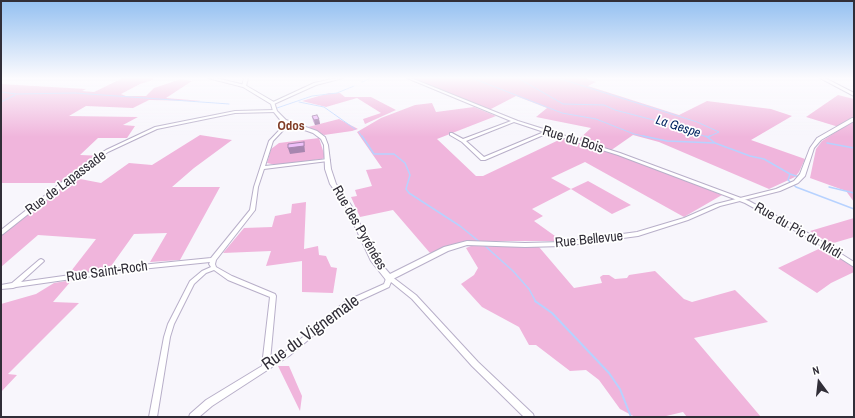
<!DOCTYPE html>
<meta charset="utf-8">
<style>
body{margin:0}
#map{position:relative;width:855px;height:418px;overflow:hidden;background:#f8f6fc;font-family:"Archivo Narrow",sans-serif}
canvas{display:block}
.frame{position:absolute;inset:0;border:2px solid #312e38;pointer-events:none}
.north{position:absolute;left:799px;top:362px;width:40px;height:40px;-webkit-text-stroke:3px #fff;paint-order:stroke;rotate:345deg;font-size:11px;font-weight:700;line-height:16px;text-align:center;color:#312e38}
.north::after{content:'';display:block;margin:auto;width:14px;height:18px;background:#312e38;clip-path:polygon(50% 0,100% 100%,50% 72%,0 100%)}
</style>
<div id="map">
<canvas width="855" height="418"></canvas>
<div class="frame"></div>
<div class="north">N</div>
</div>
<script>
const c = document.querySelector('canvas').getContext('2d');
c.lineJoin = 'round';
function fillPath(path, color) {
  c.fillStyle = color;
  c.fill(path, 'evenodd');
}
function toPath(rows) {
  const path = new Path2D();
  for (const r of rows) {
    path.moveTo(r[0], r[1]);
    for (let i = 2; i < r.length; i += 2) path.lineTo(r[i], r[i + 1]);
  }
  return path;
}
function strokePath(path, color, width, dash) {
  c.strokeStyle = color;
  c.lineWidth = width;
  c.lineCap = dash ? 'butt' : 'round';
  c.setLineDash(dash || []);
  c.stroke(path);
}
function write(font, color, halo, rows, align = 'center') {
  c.font = font + ' "Archivo Narrow",sans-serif';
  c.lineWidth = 3.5;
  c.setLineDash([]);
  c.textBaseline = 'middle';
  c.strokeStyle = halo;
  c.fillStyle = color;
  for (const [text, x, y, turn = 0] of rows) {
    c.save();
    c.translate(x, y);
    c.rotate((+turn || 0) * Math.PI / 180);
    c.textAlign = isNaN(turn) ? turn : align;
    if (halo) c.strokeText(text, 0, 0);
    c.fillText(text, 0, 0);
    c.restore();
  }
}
const green = toPath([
 [123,78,153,78,153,80,140,84,121,94,126,96,146,96,154,88,181,79,192,81,166,98,202,101,149,100,133,108,86,106,69,116,138,117,123,125,135,126,127,138,98,138,80,155,104,156,75,178,101,183,129,163,152,165,200,135,232,140,194,168,172,187,220,187,180,260,150,262,167,233,134,234,109,269,68,275,96,239,38,235,1,267,1,236,68,183,1,183,1,84,86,89,82,91,94,92],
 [411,78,584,78,596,82,588,86,679,115,707,101,771,109,792,116,751,140,805,159,799,172,795,177,769,189,659,142,633,135,610,151,722,195,684,217,585,162,551,178,571,189,588,181,631,205,612,214,571,189,532,209,543,216,534,221,562,241,464,241,430,253,393,210,360,217,351,197,357,196,355,190,372,186,366,170,382,168,357,132,381,118,415,105,432,103,436,112,474,107,496,116,437,139,476,176,483,176,563,138,576,142,591,128,536,117,547,108,516,96,489,110],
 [329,93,340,93,345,97,371,97,396,110,365,124,363,119,381,113,357,98,326,107,302,101],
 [838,95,854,99,854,202,846,191,810,178,816,149,822,141,842,128,806,117],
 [339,119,358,129,352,131,324,135,308,127],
 [319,138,325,157,322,159,276,165,267,163,271,149,279,143],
 [306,202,304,249,318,246,319,255,326,256,331,267,337,268,333,293,302,292,302,261,266,266,271,251,223,253,244,228,272,227,275,216,291,213,292,204],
 [854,218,854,237,830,244,810,231],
 [471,246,539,247,574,288,602,283,600,277,603,275,609,275,615,279,627,278,629,275,655,271,684,299,692,302,735,290,768,322,694,338,761,417,687,417,683,412,662,417,635,417,620,409,599,380,586,370,570,371,536,345,529,345,519,327,482,307,461,284,474,275,478,268,466,248],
 [823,247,854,267,854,272,831,283,817,293,778,268],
 [72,280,53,302,79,303,8,374,17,375,1,392,1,304,36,294,54,283],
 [278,366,289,366,302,396,300,411]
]);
const streamFar2 = toPath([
 [472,78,562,113,596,119,634,134,648,137],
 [518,78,563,104,604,105,615,110,665,123,707,137],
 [558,78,697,122,719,132,708,137],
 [362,82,371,78],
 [1,92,16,94,75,93,229,104],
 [1,102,15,95],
 [299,102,324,107,355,129],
 [277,108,312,96,337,93,354,86],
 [359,132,362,137]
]);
const streamFar1 = toPath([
 [362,136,374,154,394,154,405,163,410,175,406,189,409,193,460,226,481,243],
 [643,136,667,141,715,143],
 [706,136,715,143,750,156,764,159,790,174,799,177],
 [708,137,710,136],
 [827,143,854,148],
 [790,174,788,180,796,187,854,209],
 [829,187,854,193],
 [484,245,513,271,529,289,536,302]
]);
const stream = toPath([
 [535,301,552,313,609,373,620,389,631,417]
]);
const minor = toPath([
 [244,78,248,78,246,86,244,87,242,86,244,78],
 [337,78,343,78,316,85,274,104,271,103,314,83,337,78],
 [407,78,411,78,518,121,620,153,749,201,813,236,854,262,854,267,809,238,745,203,618,155,548,133,485,160,481,160,462,142,450,135,450,133,452,133,463,139,511,121,407,78],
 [514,122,544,132,484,157,466,141,514,122],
 [275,110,276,110,276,112,235,113,157,129,108,152,94,162,3,234,1,235,1,230,90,160,106,150,155,127,235,111,275,110],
 [288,121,289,121,291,122,273,141,265,166,328,159,330,160,328,161,264,169,258,187,255,210,216,260,215,264,216,267,232,276,275,294,276,296,270,361,285,352,346,301,384,284,387,276,391,276,416,295,478,362,533,414,534,417,524,417,472,366,412,299,391,282,389,287,350,305,289,356,212,406,199,417,189,417,190,414,206,400,262,366,270,297,228,280,214,270,206,273,194,284,174,324,170,337,157,417,149,417,164,337,168,324,190,281,202,271,211,267,209,264,210,262,141,269,16,287,13,288,1,289,1,285,12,283,39,260,41,259,43,260,44,261,43,262,21,282,141,265,211,258,250,210,254,187,269,141,288,121]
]);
const tertiary = toPath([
 [208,78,216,78,245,85,274,102,277,111,286,120,317,131,325,137,328,145,331,169,336,184,351,205,376,258,390,274,444,247,467,241,525,243,563,242,637,232,684,218,716,204,776,189,794,181,800,174,810,148,817,138,852,118,854,118,854,121,821,140,814,148,805,176,798,183,780,191,720,206,688,220,638,236,563,246,525,247,467,245,448,251,389,281,386,280,371,261,345,205,330,184,325,169,324,145,321,139,313,133,282,122,273,111,271,104,243,87,208,78],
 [820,78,825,78,854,93,854,96,820,78]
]);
const wall = toPath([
 [312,116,319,119,320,124,315,125,313,121]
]);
const shadedWall = toPath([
 [319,119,320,124,315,125,314,120],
 [304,142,305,152,290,154,288,148]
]);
const building = toPath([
 [317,115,319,119,314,120,312,116,317,115],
 [304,142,304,146,288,148,288,144,304,142]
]);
const farQuarternames = [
 ["Odos",291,127]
];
const farWaternames = [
 ["La Gespe",678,127,18]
];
const streetNames = [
 ["Rue du Bois",573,140,17],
 ["Rue de Lapassade",66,183,-37],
 ["Rue des Pyrénées",359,228,60],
 ["Rue du Pic du Midi",798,231,30],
 ["Rue Bellevue",589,240,-6],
 ["Rue Saint-Roch",107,272,-8]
];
const nearStreetnames = [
 ["Rue du Vignemale",311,333,-36]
];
fillPath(green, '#f0b5dc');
strokePath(streamFar2, '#b7d2ff', 1);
strokePath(streamFar1, '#b7d2ff', 1.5);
strokePath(stream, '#b7d2ff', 2);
strokePath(minor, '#b8afc9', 2);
strokePath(tertiary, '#b8afc9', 2);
fillPath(minor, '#fff');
fillPath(tertiary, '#fff');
fillPath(wall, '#cea5d7');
fillPath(shadedWall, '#a786af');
fillPath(building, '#efc0fa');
strokePath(building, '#a786af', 1);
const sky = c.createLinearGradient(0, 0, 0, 137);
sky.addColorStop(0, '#94c0f1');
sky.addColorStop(0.57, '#fcfbfe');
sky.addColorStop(1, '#fcfbfe00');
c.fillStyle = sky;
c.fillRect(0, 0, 855, 137);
write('bold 13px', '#813d27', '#fff', farQuarternames);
write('italic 13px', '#012361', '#fff', farWaternames);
write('14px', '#312e38', '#fff', streetNames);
write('17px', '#312e38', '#fff', nearStreetnames);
</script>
